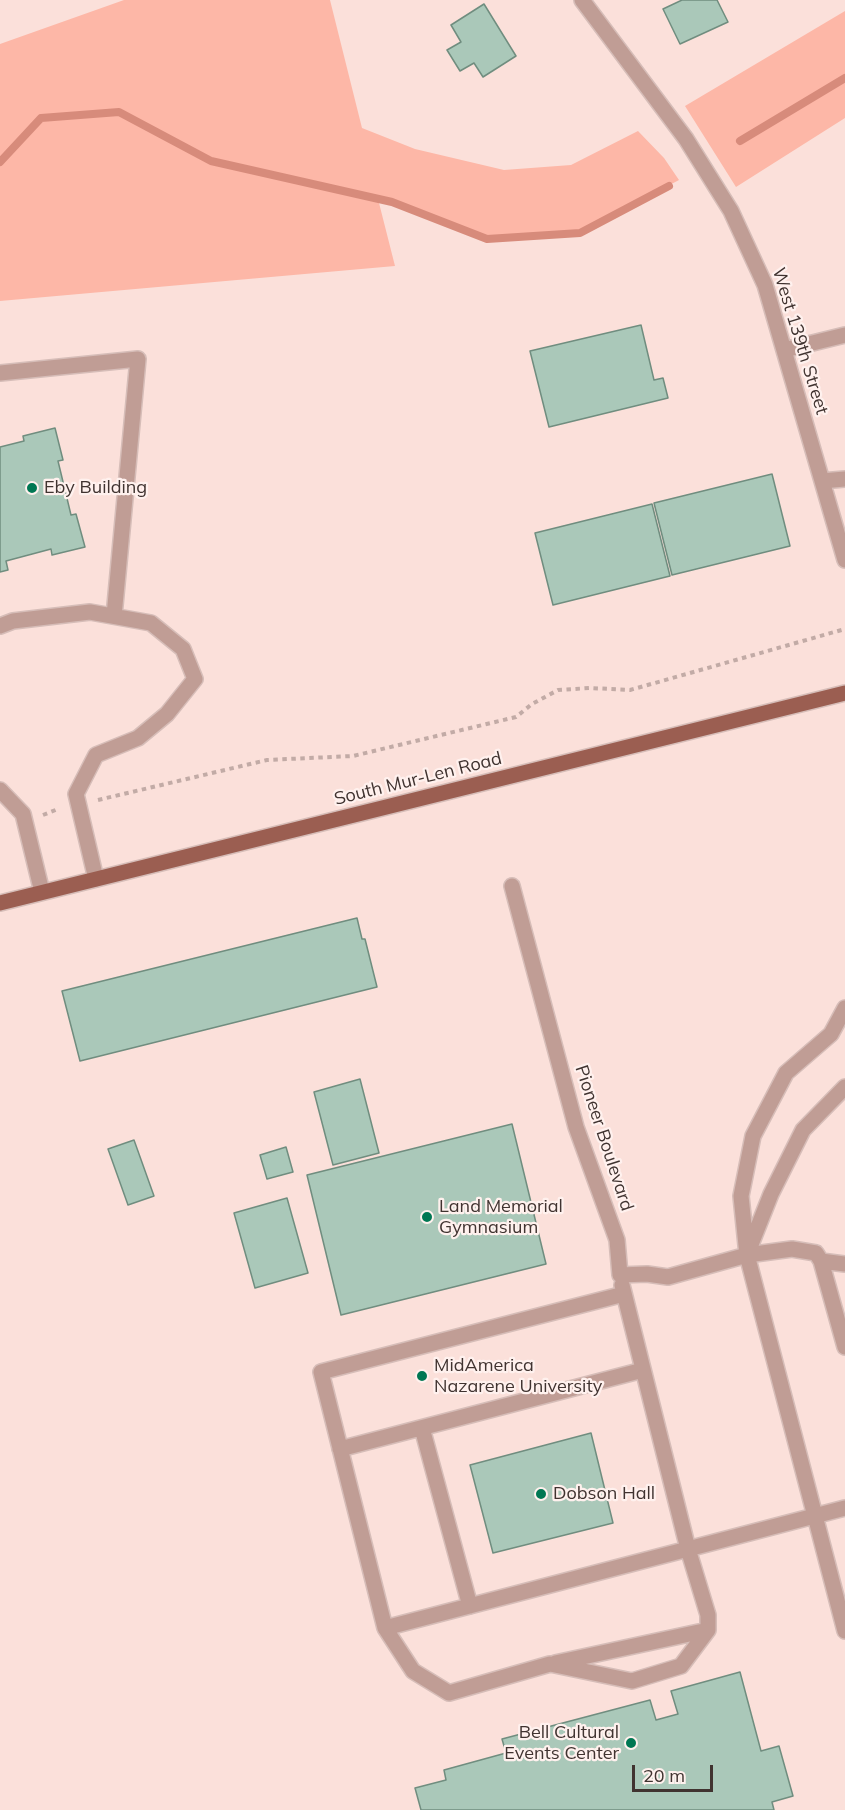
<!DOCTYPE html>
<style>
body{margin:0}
#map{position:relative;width:845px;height:1810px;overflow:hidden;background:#fbe0da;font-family:Mulish,sans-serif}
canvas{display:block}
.scale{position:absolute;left:632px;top:1765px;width:81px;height:27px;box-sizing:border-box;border:3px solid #403330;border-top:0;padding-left:8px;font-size:18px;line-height:21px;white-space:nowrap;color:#403330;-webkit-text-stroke:4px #fff1ee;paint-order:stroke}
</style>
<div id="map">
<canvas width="845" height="1810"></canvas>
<div class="scale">20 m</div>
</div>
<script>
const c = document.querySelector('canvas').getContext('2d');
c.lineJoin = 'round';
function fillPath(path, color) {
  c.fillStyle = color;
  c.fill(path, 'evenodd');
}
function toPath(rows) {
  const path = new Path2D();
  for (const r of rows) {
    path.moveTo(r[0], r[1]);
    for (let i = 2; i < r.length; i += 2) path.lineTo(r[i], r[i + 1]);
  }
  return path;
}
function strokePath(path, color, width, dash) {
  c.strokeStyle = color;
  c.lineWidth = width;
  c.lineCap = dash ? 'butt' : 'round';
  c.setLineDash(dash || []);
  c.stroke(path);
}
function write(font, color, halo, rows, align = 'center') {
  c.font = font + ' Mulish,sans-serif';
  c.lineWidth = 4.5;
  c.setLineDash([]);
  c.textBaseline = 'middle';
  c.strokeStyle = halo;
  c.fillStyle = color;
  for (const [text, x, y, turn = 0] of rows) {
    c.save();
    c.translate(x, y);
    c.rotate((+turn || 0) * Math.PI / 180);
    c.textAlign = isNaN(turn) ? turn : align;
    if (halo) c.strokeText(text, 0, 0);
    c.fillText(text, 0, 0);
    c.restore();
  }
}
const green = toPath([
 [124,0,330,0,362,128,415,149,504,170,571,165,638,131,664,158,679,180,580,233,487,239,392,202,378,199,395,266,0,301,0,44],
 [845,11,845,118,736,187,685,106]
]);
const stream = toPath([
 [740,141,845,78],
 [0,162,41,118,119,112,211,161,392,202,487,239,580,233,669,186]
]);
const building = toPath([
 [682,0,717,0,728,22,680,44,663,9,682,0],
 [484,4,516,56,483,77,474,63,460,71,447,50,461,42,451,25,484,4],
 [641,325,654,380,663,378,668,398,549,427,530,351,641,325],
 [55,428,63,460,58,461,71,515,76,514,85,547,52,555,51,549,6,561,8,570,0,572,0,447,24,441,23,436,55,428],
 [772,474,790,546,672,575,654,503,772,474],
 [652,504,670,576,553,605,535,533,652,504],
 [357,918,362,939,365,939,377,987,80,1061,62,991,357,918],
 [360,1079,379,1153,333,1165,314,1092,360,1079],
 [512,1124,546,1264,341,1315,307,1175,512,1124],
 [134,1140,154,1196,128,1205,108,1149,134,1140],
 [286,1147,293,1172,267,1179,260,1155,286,1147],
 [287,1198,308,1273,255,1288,234,1213,287,1198],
 [591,1433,613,1523,493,1553,470,1465,591,1433],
 [740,1672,761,1751,779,1746,793,1796,772,1802,774,1810,421,1810,415,1788,446,1780,444,1770,506,1753,502,1739,650,1700,656,1720,678,1714,671,1691,740,1672]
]);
const path = toPath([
 [98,800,267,760,353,756,516,717,532,704,558,690,590,688,630,690,845,629],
 [43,815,58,809]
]);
const minor = toPath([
 [582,0,686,139,731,211,765,285,845,560],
 [784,350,845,335],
 [0,373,138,359,114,616],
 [822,481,845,479],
 [0,626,13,621,90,612,151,623,183,649,195,679,167,714,138,738,96,755,76,794,96,879],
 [0,790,23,814,42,892],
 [512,886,576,1127,617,1240,620,1275,647,1274,668,1277,747,1255,792,1249,816,1253,821,1261,845,1347],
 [845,1008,831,1034,786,1073,753,1136,741,1196,747,1255,845,1631],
 [748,1252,771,1194,803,1130,845,1087],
 [821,1261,845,1264],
 [622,1285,688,1549,845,1508],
 [422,1428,470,1606],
 [340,1449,643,1370],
 [385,1628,413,1671,449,1693,550,1664,632,1681,681,1666,708,1630,708,1615,688,1549,385,1628,321,1372,624,1294],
 [555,1663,708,1630]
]);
const major = toPath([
 [0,903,845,693]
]);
const markers = [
 [32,488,6,"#007753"],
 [427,1217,6,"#007753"],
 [422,1376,6,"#007753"],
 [541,1494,6,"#007753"],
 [631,1743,6,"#007753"]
];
const streetNames = [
 ["West 139th Street",800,341,73],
 ["South Mur-Len Road",418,779,-14],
 ["Pioneer Boulevard",604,1138,72]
];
const poiNames = [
 ["Eby Building",44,488],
 ["Land Memorial",439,1207],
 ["Gymnasium",439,1228],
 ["MidAmerica",434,1366],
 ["Nazarene University",434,1387],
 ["Dobson Hall",553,1494],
 ["Bell Cultural",619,1733,"right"],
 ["Events Center",619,1754,"right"]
];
fillPath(green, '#fdb7a7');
strokePath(stream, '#d78b7b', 8);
fillPath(building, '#aac8b9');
strokePath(building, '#708d7f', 1.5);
strokePath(minor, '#d6bdb8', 18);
strokePath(major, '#d6bdb8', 18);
strokePath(path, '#c2aba6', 4, [4.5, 4.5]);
strokePath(minor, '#c09d95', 15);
strokePath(major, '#9b5e51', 15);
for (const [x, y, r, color] of markers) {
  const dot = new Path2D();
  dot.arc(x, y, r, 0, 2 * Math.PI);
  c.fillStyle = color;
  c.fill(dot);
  strokePath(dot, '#fff1ee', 2);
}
write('18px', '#403330', '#fff1ee', streetNames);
write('18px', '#403330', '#fff1ee', poiNames, 'left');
</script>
